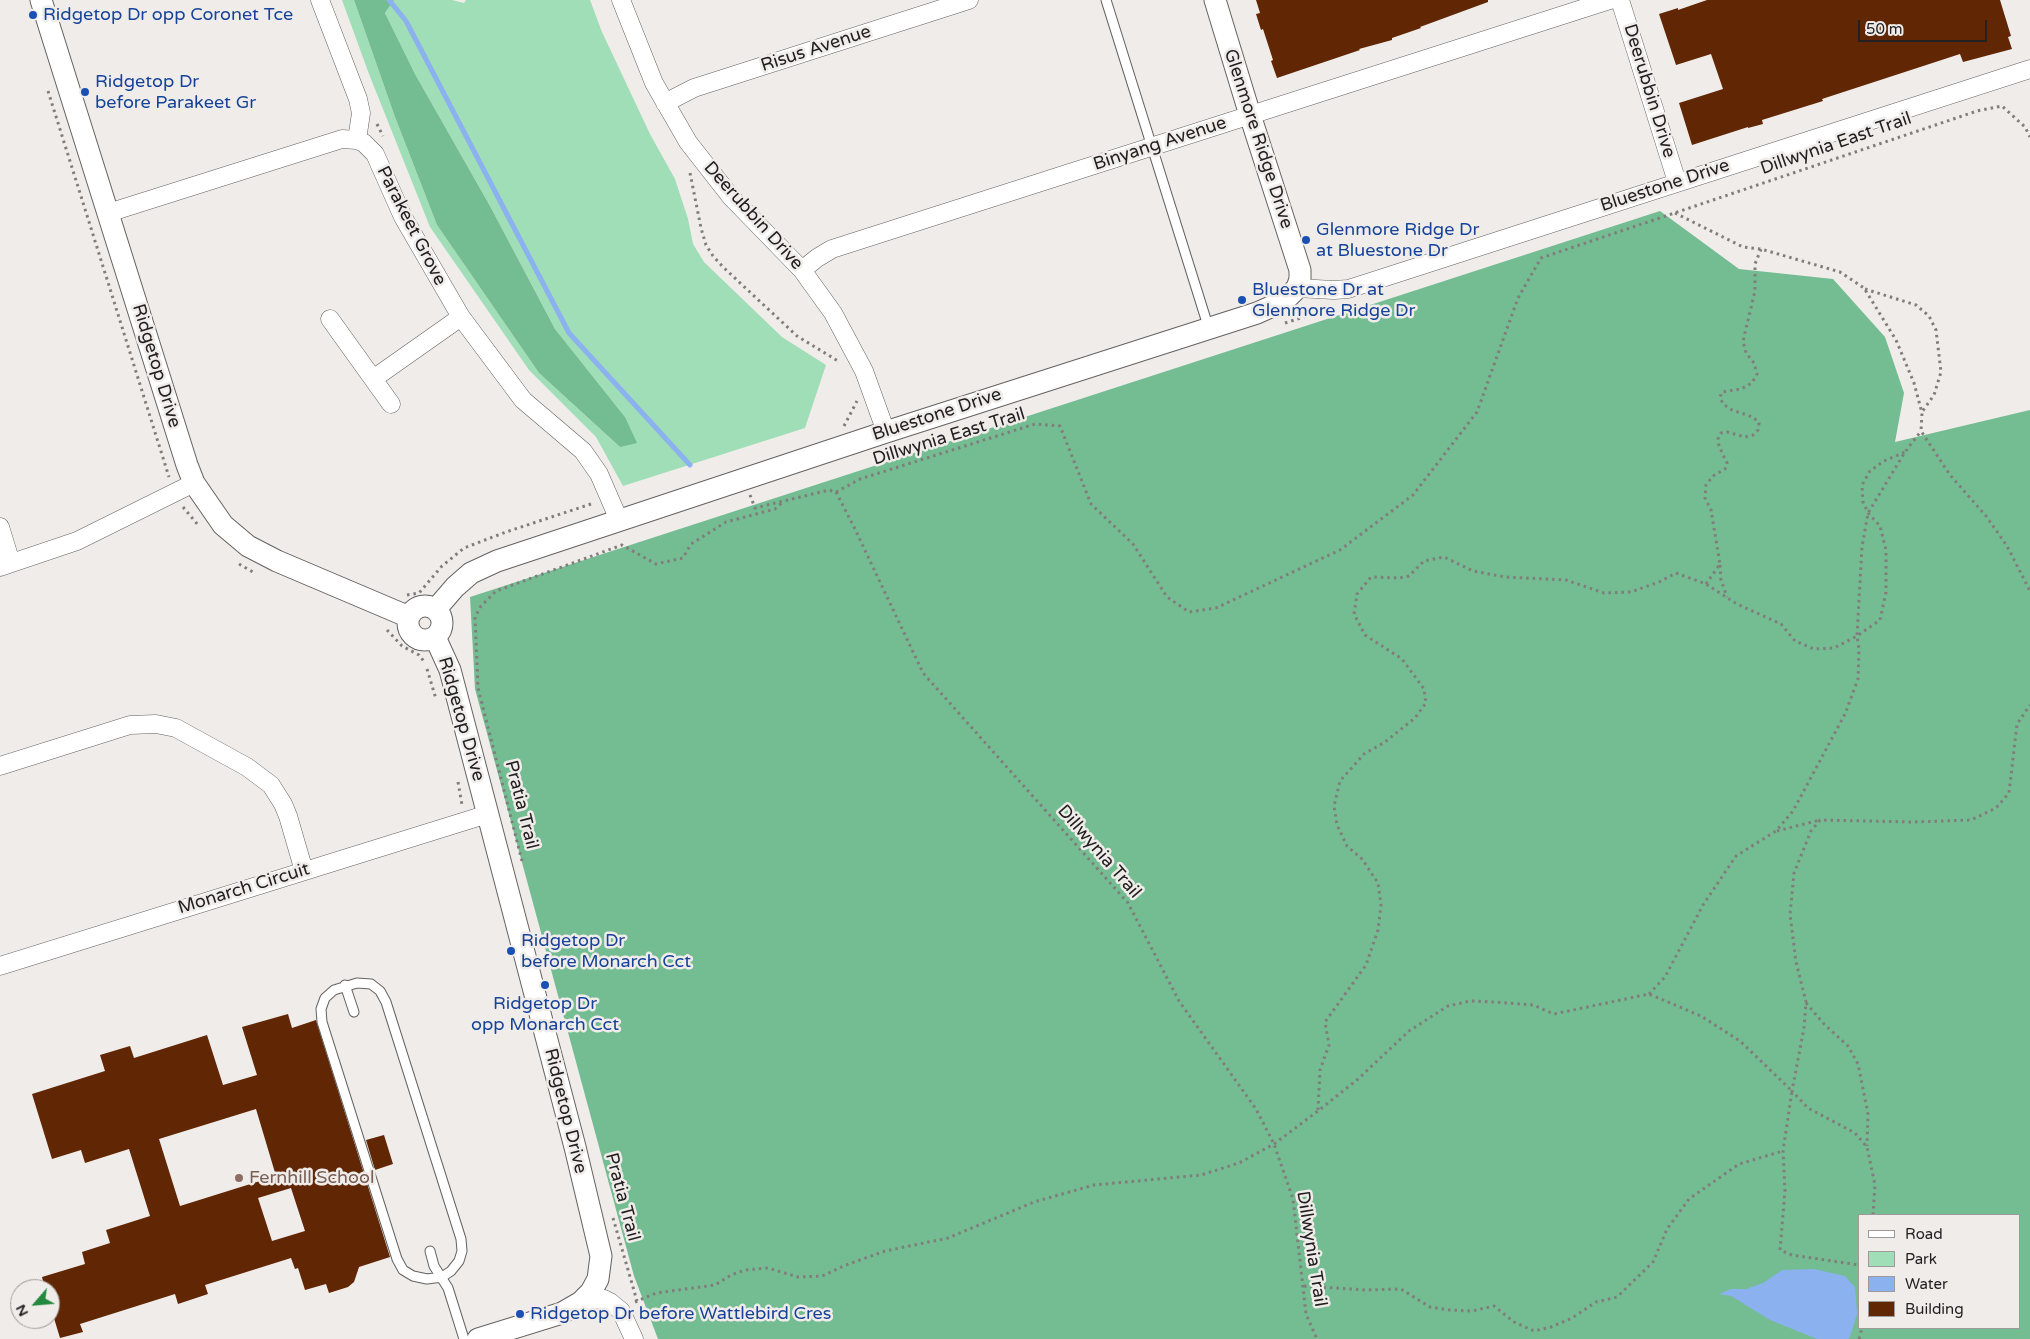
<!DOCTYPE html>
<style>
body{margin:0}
#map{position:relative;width:2030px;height:1339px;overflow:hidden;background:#f0ecea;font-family:"Varela Round",sans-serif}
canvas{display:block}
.legend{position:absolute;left:1858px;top:1214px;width:162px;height:115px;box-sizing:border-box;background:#f0ecea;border:1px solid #9e9a99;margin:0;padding:6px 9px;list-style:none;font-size:15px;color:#222020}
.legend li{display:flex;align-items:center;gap:10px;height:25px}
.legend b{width:25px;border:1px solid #9e9a99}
.north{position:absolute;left:10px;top:1279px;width:50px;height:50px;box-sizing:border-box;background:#f0ecea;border:1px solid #9e9a99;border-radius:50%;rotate:243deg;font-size:14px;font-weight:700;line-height:20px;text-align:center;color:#222020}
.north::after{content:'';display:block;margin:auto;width:18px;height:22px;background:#22893f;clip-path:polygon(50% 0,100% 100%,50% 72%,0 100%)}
.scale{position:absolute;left:1858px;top:20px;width:129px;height:22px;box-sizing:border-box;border:2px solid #222020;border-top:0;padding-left:6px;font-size:15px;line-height:18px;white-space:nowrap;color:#222020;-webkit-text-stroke:4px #f0ecea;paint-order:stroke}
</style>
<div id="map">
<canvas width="2030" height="1339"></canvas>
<ul class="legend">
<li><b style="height:6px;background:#fff"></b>Road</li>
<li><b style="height:14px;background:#a0deb7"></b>Park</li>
<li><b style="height:14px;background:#8bb2ee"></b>Water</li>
<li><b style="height:14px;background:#612603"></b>Building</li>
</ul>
<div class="north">N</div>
<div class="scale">50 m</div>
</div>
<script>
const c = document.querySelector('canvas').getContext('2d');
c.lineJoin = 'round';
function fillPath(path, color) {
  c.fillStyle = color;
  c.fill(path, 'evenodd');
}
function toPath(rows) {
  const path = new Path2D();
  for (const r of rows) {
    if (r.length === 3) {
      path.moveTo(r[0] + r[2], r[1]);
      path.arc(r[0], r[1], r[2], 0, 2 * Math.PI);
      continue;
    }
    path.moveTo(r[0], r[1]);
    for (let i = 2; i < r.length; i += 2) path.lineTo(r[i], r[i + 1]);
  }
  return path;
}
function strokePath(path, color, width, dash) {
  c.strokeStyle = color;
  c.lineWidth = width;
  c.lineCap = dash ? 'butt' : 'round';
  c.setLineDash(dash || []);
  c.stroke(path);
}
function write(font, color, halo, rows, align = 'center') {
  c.font = font + ' "Varela Round",sans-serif';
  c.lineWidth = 5;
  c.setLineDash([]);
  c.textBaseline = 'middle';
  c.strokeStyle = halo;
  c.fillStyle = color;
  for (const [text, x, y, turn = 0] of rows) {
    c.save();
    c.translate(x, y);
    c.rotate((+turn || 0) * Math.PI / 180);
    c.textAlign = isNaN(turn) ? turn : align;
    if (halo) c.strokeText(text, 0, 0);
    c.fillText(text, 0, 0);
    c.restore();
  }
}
const green = toPath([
 [342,0,354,0,395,117,437,225,539,373,620,447,625,417,555,329,490,206,415,74,385,13,394,0,452,0,464,3,466,0,590,0,602,32,650,134,675,179,688,219,693,244,704,262,782,337,826,365,805,428,623,486,596,437,529,370,430,227,369,74]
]);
const forest = toPath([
 [354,0,394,0,385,13,415,74,490,206,555,329,625,417,637,443,620,447,539,373,437,225,395,117],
 [1660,211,1739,269,1833,279,1885,337,1904,393,1895,442,2030,410,2030,1339,658,1339,634,1276,475,689,470,597],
 [1859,1215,2019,1215,2019,1328,1859,1328]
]);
const water = toPath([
 [1814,1269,1845,1276,1855,1287,1857,1314,1850,1337,1848,1339,1817,1339,1770,1320,1731,1296,1719,1294,1731,1289,1746,1289,1763,1283,1782,1270]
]);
const stream = toPath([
 [389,0,406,21,569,333,690,465]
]);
const building = toPath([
 [1256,0,1488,0,1488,2,1420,27,1421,28,1392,38,1392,40,1359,49,1360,50,1277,78,1271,61,1273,60,1263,29,1261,30,1256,14,1260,13],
 [1707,0,2000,0,2011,36,2008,37,2012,49,1963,62,1960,54,1822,99,1823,101,1762,120,1763,124,1748,128,1748,127,1692,145,1679,103,1723,89,1711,54,1676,65,1659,14,1678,8,1678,10],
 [288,1014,292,1028,316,1020,390,1257,359,1267,354,1282,348,1287,329,1293,326,1284,305,1290,298,1268,295,1269,291,1258,205,1285,208,1294,178,1304,175,1294,80,1324,83,1332,60,1338,50,1305,50,1289,45,1289,42,1277,85,1264,82,1252,110,1243,106,1230,150,1216,129,1149,85,1163,81,1150,52,1159,32,1094,105,1071,100,1055,130,1046,134,1058,207,1035,223,1085,257,1075,242,1027],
 [256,1109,276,1176,180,1206,159,1139],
 [291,1188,305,1231,272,1241,258,1198],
 [384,1135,393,1164,375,1170,366,1140]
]);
const path = toPath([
 [48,91,169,477],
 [377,124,383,136],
 [690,173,701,228,706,245,713,256,723,267,797,336,838,361],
 [1675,213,1743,247,1761,249,1840,272,1864,288,1896,340,1914,383,1922,413,1921,431,1950,475,1986,516,2007,546,2030,591],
 [1865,289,1916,305,1929,316,1936,330,1941,372,1934,395,1922,412],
 [1285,323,1332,308],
 [844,426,857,401],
 [836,492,860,479,1035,424,1060,426,1091,504,1133,544,1167,597,1189,612,1216,608,1340,550,1413,495,1477,412,1518,298,1541,258,1977,111,2002,106,2025,127,2030,137],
 [836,492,854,527,923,673,1128,903,1179,1001,1256,1109,1274,1144,1293,1199,1306,1314,1317,1339],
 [750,495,755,508,829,490,836,492],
 [183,507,198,525],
 [239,564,253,572],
 [1720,565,1721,580,1727,597],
 [1706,584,1720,564,1711,510,1705,498,1706,485,1713,476,1725,469,1727,463,1719,446,1718,439,1721,433,1727,432,1745,437,1753,435,1758,430,1759,423,1753,417,1732,410,1723,404,1720,397,1722,392,1741,389,1752,383,1757,374,1754,363,1746,353,1743,341,1755,291,1755,264,1761,249],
 [407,595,419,593,442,566,464,548,506,532,594,503],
 [387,630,402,646,419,655,425,663],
 [427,669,436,699],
 [458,782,462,805],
 [1777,831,1820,820],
 [522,861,478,688,475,617,481,606,496,591,622,545,656,564,683,558,691,544,726,522,775,509,784,501],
 [1649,994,1665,977,1703,905,1736,856,1776,831,1793,811,1845,714,1858,679,1859,649,1857,636,1862,547,1868,513,1905,452,1921,431],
 [1806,1003,1824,1024,1848,1046,1858,1064,1868,1114,1867,1146],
 [1318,1110,1320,1070,1329,1045,1325,1022,1366,965,1378,930,1381,905,1378,883,1362,859,1347,846,1337,825,1334,806,1340,781,1364,754,1385,742,1415,718,1426,703,1424,689,1402,659,1365,635,1354,614,1357,594,1371,577,1399,578,1409,576,1424,561,1444,557,1473,571,1505,577,1566,580,1604,593,1631,592,1659,582,1676,573,1706,584,1737,604,1781,624,1795,641,1814,649,1834,648,1857,636,1880,620,1886,592,1886,550,1880,526,1868,513,1863,502,1862,485,1870,471,1884,461,1905,452],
 [1873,1215,1875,1185,1867,1147,1855,1133,1808,1108,1792,1091,1804,1028,1806,1002,1796,962,1790,914,1794,873,1811,831,1820,820,1913,822,1971,820,1996,808,2009,793,2017,724,2030,705],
 [613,1218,637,1301],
 [1304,1286,1366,1290,1401,1289,1430,1307,1449,1310,1472,1311,1494,1306,1514,1322,1534,1331,1551,1327,1572,1318,1596,1302,1617,1297,1653,1262,1667,1229,1689,1199,1739,1164,1783,1151],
 [635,1302,656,1293,715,1285,731,1275,745,1270,768,1268,798,1277,822,1276,846,1265,885,1251,948,1238,1034,1202,1094,1185,1201,1175,1239,1163,1274,1144,1318,1111,1358,1079,1409,1031,1448,1006,1470,1001,1494,1002,1533,1005,1554,1014,1649,994,1701,1016,1740,1041,1792,1091,1783,1151,1785,1191,1780,1250,1792,1255,1859,1265],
 [1859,1339,1862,1328]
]);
const service = toPath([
 [1106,0,1209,329],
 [357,983,371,984,380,991,386,1002,461,1239,462,1251,459,1261,451,1271,442,1277,427,1279,413,1276,403,1270,397,1259,322,1022,321,1009,325,998,334,990,357,983],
 [345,985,354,1012],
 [430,1251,434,1266,448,1288,464,1339]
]);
const minor = toPath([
 [320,0,358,99,361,113,357,140],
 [621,0,654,83,688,142,731,197,802,270,833,313,864,371,886,432],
 [1620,0,1677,182],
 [665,103,694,88,969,0],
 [108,213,342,139,357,140,364,143,375,154,403,217,461,317,523,400,583,451,599,474,619,520],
 [802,270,817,258,832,249,1610,0],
 [1297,288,1334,290,1348,289,1364,284,2030,69],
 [330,319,391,404],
 [373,379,461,317],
 [0,527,11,563],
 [0,567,77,541,194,483],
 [0,766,130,725,156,724,176,728,247,767,271,785,283,804,288,816,304,871],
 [0,966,488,814],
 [578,1306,592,1300,604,1299,610,1302,621,1311,634,1339]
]);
const tertiary = toPath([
 [41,0,187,465,194,483,223,525,248,546,277,561,409,617],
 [425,623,17],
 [436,609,455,587,471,573,497,561,886,432,1257,313,1284,301,1297,288,1300,279,1300,270,1250,115,1215,0],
 [435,637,450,670,575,1147,601,1256,598,1279,591,1292,581,1302,562,1313,478,1339]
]);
const markers = [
 [33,15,5,"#1a4fb4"],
 [85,92,5,"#1a4fb4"],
 [1306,240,5,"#1a4fb4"],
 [1242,300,5,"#1a4fb4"],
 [511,951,5,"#1a4fb4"],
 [545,985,5,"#1a4fb4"],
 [239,1178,5,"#8d6e63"],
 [520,1314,5,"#1a4fb4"]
];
const transitNames = [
 ["Ridgetop Dr opp Coronet Tce",43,15],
 ["Ridgetop Dr",95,82],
 ["before Parakeet Gr",95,103],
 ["Glenmore Ridge Dr",1316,230],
 ["at Bluestone Dr",1316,251],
 ["Bluestone Dr at",1252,290],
 ["Glenmore Ridge Dr",1252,311],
 ["Ridgetop Dr",521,941],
 ["before Monarch Cct",521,962],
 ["Ridgetop Dr",545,1004,"center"],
 ["opp Monarch Cct",545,1025,"center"],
 ["Ridgetop Dr before Wattlebird Cres",530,1314]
];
const streetNames = [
 ["Risus Avenue",816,49,-18],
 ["Deerubbin Drive",1649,91,73],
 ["Glenmore Ridge Drive",1258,139,72],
 ["Binyang Avenue",1160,144,-18],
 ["Dillwynia East Trail",1836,144,-19],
 ["Bluestone Drive",1665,186,-18],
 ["Deerubbin Drive",753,216,48],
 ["Parakeet Grove",411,226,63],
 ["Ridgetop Drive",156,366,73],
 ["Bluestone Drive",937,415,-18],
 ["Dillwynia East Trail",949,437,-17],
 ["Ridgetop Drive",461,719,74],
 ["Pratia Trail",521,805,76],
 ["Dillwynia Trail",1099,852,49],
 ["Monarch Circuit",244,889,-17],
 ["Ridgetop Drive",565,1111,76],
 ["Pratia Trail",622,1197,75],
 ["Dillwynia Trail",1311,1249,81]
];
const educationNames = [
 ["Fernhill School",249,1178]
];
fillPath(green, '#a0deb7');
fillPath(forest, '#74bc91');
fillPath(water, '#8bb2ee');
strokePath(stream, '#8bb2ee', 5);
fillPath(building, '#612603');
strokePath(service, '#656260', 11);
strokePath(minor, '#656260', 19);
strokePath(tertiary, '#656260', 23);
strokePath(path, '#807d7c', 3, [2.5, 4]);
strokePath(service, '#fff', 9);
strokePath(minor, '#fff', 18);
strokePath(tertiary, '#fff', 21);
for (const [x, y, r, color] of markers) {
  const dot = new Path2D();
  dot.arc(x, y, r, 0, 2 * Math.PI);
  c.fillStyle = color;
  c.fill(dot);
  strokePath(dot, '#f0ecea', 2);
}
write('18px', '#164399', '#f0ecea', transitNames, 'left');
write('18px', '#222020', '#f0ecea', streetNames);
write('18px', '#785e54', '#f0ecea', educationNames, 'left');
</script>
